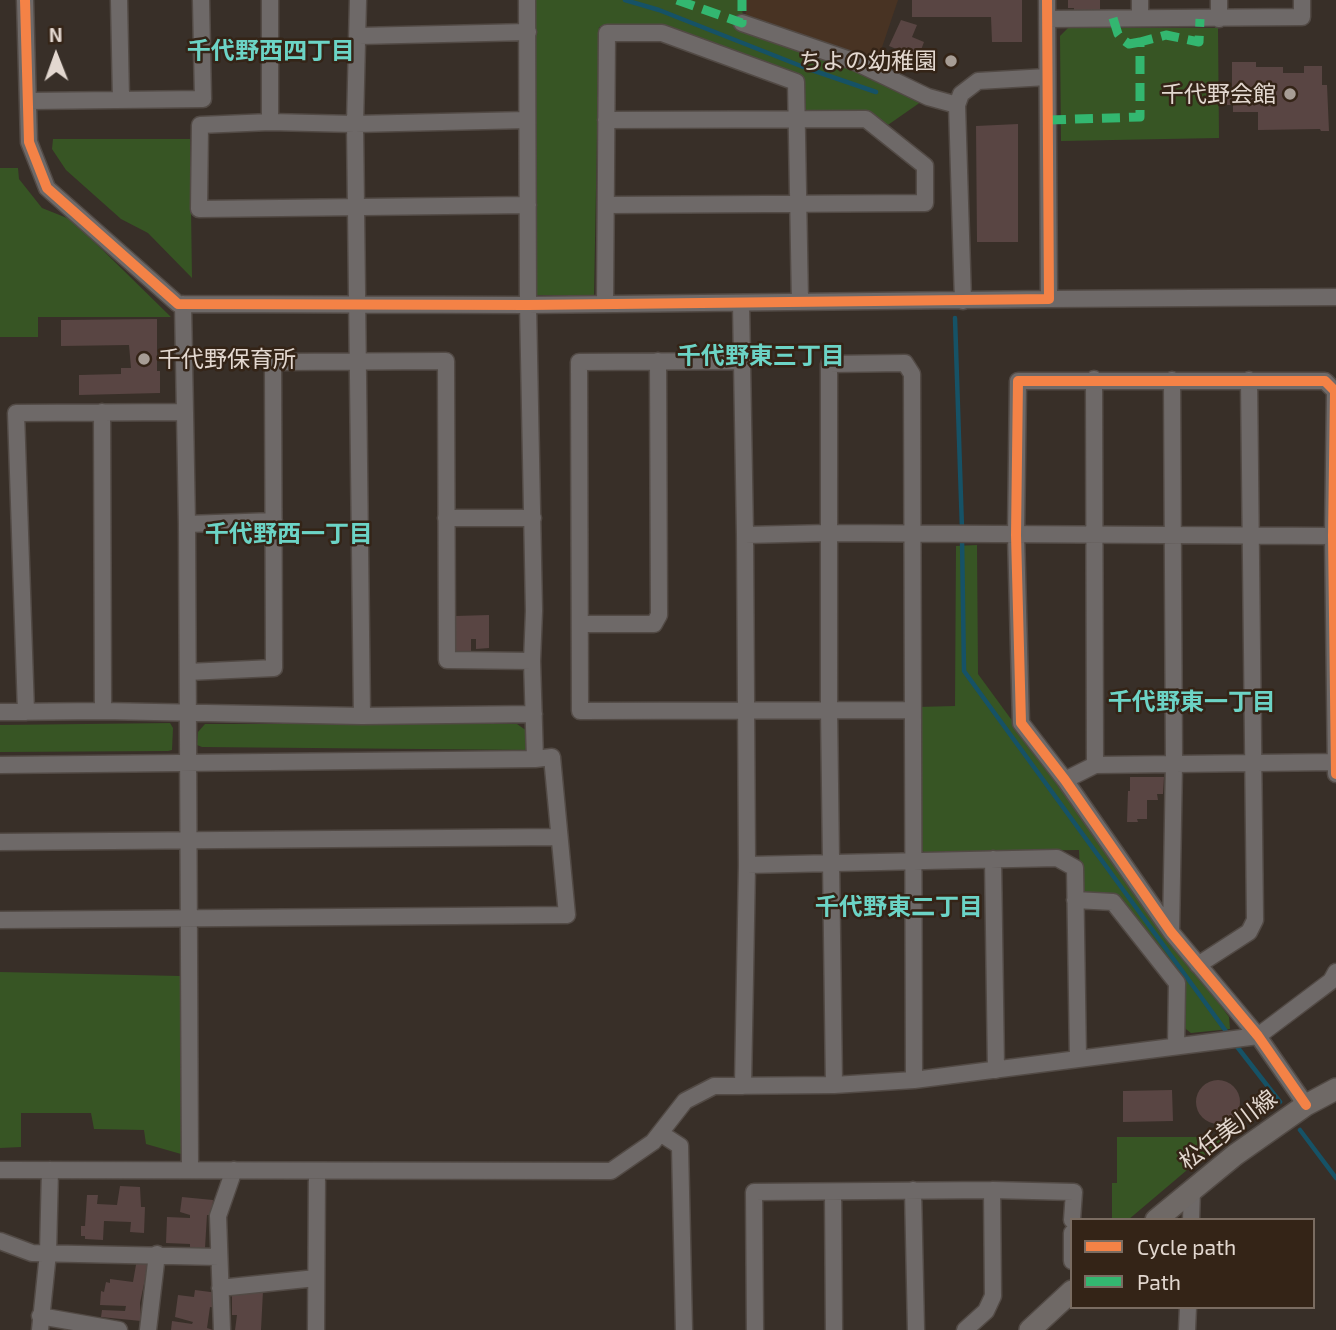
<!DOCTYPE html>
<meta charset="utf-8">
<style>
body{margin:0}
#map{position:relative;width:1336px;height:1330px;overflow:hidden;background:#382f28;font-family:"Exo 2",sans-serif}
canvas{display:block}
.legend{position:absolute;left:1070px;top:1218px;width:245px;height:91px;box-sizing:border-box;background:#342417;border:2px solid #7a6c61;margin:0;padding:9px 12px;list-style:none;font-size:21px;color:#e3d8d0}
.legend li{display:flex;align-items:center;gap:14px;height:35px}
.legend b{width:35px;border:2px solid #7a6c61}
.north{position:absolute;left:21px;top:21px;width:70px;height:70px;-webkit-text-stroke:5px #342417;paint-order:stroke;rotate:359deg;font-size:19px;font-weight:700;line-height:28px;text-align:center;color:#e3d8d0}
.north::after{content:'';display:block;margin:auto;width:24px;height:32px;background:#e3d8d0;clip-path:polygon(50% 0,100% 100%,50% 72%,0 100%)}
</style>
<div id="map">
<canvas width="1336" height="1330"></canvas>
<ul class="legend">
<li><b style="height:9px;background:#f48246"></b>Cycle path</li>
<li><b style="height:9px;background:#33b770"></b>Path</li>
</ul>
<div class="north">N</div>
</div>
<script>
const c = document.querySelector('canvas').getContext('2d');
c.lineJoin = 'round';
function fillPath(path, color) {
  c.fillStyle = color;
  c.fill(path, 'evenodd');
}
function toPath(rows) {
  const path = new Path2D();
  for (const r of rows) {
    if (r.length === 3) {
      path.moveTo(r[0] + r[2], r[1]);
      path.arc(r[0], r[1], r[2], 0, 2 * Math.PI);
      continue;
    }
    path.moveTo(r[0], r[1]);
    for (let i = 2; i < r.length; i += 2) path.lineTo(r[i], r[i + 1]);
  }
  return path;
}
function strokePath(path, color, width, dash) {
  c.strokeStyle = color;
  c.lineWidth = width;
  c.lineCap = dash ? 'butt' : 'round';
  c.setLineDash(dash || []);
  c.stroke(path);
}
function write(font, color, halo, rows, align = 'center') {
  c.font = font + ' "Exo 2","Noto Sans JP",sans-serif';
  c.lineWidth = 5;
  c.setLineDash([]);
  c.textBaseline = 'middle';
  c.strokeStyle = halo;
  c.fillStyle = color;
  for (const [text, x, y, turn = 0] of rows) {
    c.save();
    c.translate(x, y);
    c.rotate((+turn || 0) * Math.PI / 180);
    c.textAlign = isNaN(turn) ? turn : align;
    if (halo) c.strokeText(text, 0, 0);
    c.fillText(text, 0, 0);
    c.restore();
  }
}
const built = toPath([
 [745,0,898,0,877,62,746,19]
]);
const green = toPath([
 [536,0,742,0,743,24,928,97,885,127,802,115,803,80,660,26,599,27,594,296,536,295,534,202],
 [1068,28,1218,28,1219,138,1061,141,1060,36],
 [53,139,190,139,192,278,148,233,121,219,66,170,52,149],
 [0,168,18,168,19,179,42,208,72,220,171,317,38,317,38,337,0,337],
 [977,545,978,674,1229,1017,1230,1029,1191,1033,1182,1026,1178,978,1114,896,1081,895,1079,850,924,852,918,847,917,707,955,706,956,546],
 [170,723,173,728,172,750,168,751,0,752,0,725],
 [205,724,517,724,527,731,530,750,202,747,197,745,198,732],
 [0,972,180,976,181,1154,146,1144,144,1130,94,1129,91,1113,21,1113,21,1147,0,1148],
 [1117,1137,1226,1137,1128,1220,1112,1220,1112,1183,1117,1183]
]);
const stream = toPath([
 [625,0,659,10,806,68,876,92],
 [955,318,962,529],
 [962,537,964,671,1228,1034],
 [1235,1044,1280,1102],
 [1300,1130,1336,1178]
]);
const building = toPath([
 [912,0,1022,0,1022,42,992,42,991,17,912,17],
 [1068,0,1100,0,1100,12,1074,13,1074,8,1068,8],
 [901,20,917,25,912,37,924,42,918,58,889,46],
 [1232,62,1256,62,1256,67,1283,67,1283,73,1304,73,1304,66,1322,66,1322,85,1327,85,1329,131,1321,131,1320,129,1258,130,1258,112,1233,112,1233,105,1227,105,1227,93,1232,93],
 [1018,124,1018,242,977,242,976,126],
 [157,319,157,371,160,371,160,393,79,395,79,375,121,374,121,368,131,368,129,345,61,346,61,320],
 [489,615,489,648,476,649,476,639,471,639,471,651,455,651,455,616],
 [1130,777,1164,777,1163,794,1157,794,1158,800,1147,800,1147,819,1137,819,1138,822,1127,822,1128,791,1130,791],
 [1218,1102,22],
 [1172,1090,1173,1121,1123,1122,1123,1091],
 [120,1186,140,1187,141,1207,145,1207,144,1233,130,1232,131,1222,104,1221,103,1240,85,1239,85,1236,81,1236,81,1226,85,1226,87,1195,98,1195,97,1204,117,1205],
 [182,1197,213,1200,212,1215,207,1215,205,1248,190,1248,190,1244,166,1243,167,1217,190,1218,190,1215,180,1212],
 [137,1259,149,1260,140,1303,141,1321,101,1317,102,1310,125,1311,126,1306,100,1305,101,1291,104,1292,106,1282,110,1283,110,1279,133,1282],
 [195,1290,218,1293,216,1308,210,1307,207,1328,213,1330,171,1330,172,1321,192,1324,193,1322,175,1317,178,1295,194,1297],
 [255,1291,263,1291,261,1330,235,1330,237,1315,232,1315,232,1294,254,1294]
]);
const minor = toPath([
 [25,0,29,142,47,188,178,304,528,305,1049,299,1047,0],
 [119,0,121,99],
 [358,0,355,124,362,716],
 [527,0,528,305,534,611,532,661,535,759],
 [1140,0,1140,18],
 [1219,0,1219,19],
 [1047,19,1302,17,1302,0],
 [742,23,853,61,928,97,957,105],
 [359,36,528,32],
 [29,101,203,99,201,0],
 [527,120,355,124,270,122,200,125,199,209,528,205],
 [606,120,866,119,925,166,925,203,607,205],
 [270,122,270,0],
 [1049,299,1336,297],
 [963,301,957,105,961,94,978,81,1047,77],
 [741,303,745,535,747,865,743,1086],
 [183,304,187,524,190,1169],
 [605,304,607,33,662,33,796,82,800,302],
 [742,361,579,362,580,711,911,710],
 [1094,379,1095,765],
 [102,412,103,711],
 [446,518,533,518],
 [187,524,274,521],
 [745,535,828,533,1333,536],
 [580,624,654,624,659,615,658,361],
 [188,672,274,668,273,362,446,361,447,660,532,661],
 [0,712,103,711,362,716,534,714],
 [26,712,16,413,185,412],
 [0,765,535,759,552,757,567,915,0,920],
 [1065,780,1095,765,1336,762],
 [0,842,558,837],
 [993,859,996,1070],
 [747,865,1057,858,1075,868,1078,1059],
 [1075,900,1113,902,1177,983,1176,1046],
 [1171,932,1174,764,1172,380],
 [1198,965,1249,932,1255,920,1249,380],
 [834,1085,829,710,829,364,905,363,912,374,914,1080],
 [1306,1105,1258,1036,1171,932,1065,780,1021,723,1016,535,1018,381,1325,381,1335,391,1333,536,1336,774],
 [660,1133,680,1146,684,1330],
 [0,1170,611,1171,653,1142,685,1101,714,1086,834,1085,914,1080,1258,1036,1331,981,1336,972],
 [913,1190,916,1330],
 [833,1192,834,1330],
 [1191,1220,1192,1190],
 [1072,1233,1072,1261],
 [0,1241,32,1253,219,1257],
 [220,1288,316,1278],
 [40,1316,119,1330],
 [40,1330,48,1253,50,1170],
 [148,1330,157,1254],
 [222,1330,218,1216,234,1170],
 [316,1330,317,1171],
 [755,1330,754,1192,992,1190,1074,1192,1072,1220],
 [965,1330,986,1311,993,1296,992,1190],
 [1187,1330,1188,1307]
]);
const major = toPath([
 [1156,1220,1235,1155,1306,1105,1336,1089],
 [1030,1330,1072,1291]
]);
const quiet = toPath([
 [677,0,742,23,742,0],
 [1113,18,1118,34,1122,39,1129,44,1140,42],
 [1048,120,1140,117,1140,42,1166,35,1199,42,1200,19]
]);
const cycleway = toPath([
 [25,0,29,142,47,188,178,304,528,305,1049,299,1047,0],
 [1306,1105,1258,1036,1171,932,1065,780,1021,723,1016,535,1018,381,1325,381,1335,391,1333,536,1336,774]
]);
const markers = [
 [951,61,7,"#a79d95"],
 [1290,94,7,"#a79d95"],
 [144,359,7,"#a79d95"]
];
const poiNames = [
 ["ちよの幼稚園",937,61],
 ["千代野会館",1276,94],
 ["千代野保育所",158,359,"left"]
];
const streetNames = [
 ["松任美川線",1228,1130,-37]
];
const neighbourhoodNames = [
 ["千代野西四丁目",271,51],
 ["千代野東三丁目",761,356],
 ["千代野西一丁目",289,534],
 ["千代野東一丁目",1192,702],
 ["千代野東二丁目",899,907]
];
fillPath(built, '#483323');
fillPath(green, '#375524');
strokePath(stream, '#165266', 4.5);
fillPath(building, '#594543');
strokePath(minor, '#524a45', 19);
strokePath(major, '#524a45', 24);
strokePath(minor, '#6e6968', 16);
strokePath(major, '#6f6966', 21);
strokePath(quiet, '#33b770', 9, [18, 9]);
strokePath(cycleway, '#f48246', 10);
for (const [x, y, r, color] of markers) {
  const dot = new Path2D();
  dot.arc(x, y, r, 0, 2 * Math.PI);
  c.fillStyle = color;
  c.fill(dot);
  strokePath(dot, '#342417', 2.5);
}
write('23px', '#e3d8d0', '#342417', poiNames, 'right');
write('23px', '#e3d8d0', '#342417', streetNames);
write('bold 24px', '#6cd4c6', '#342417', neighbourhoodNames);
</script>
